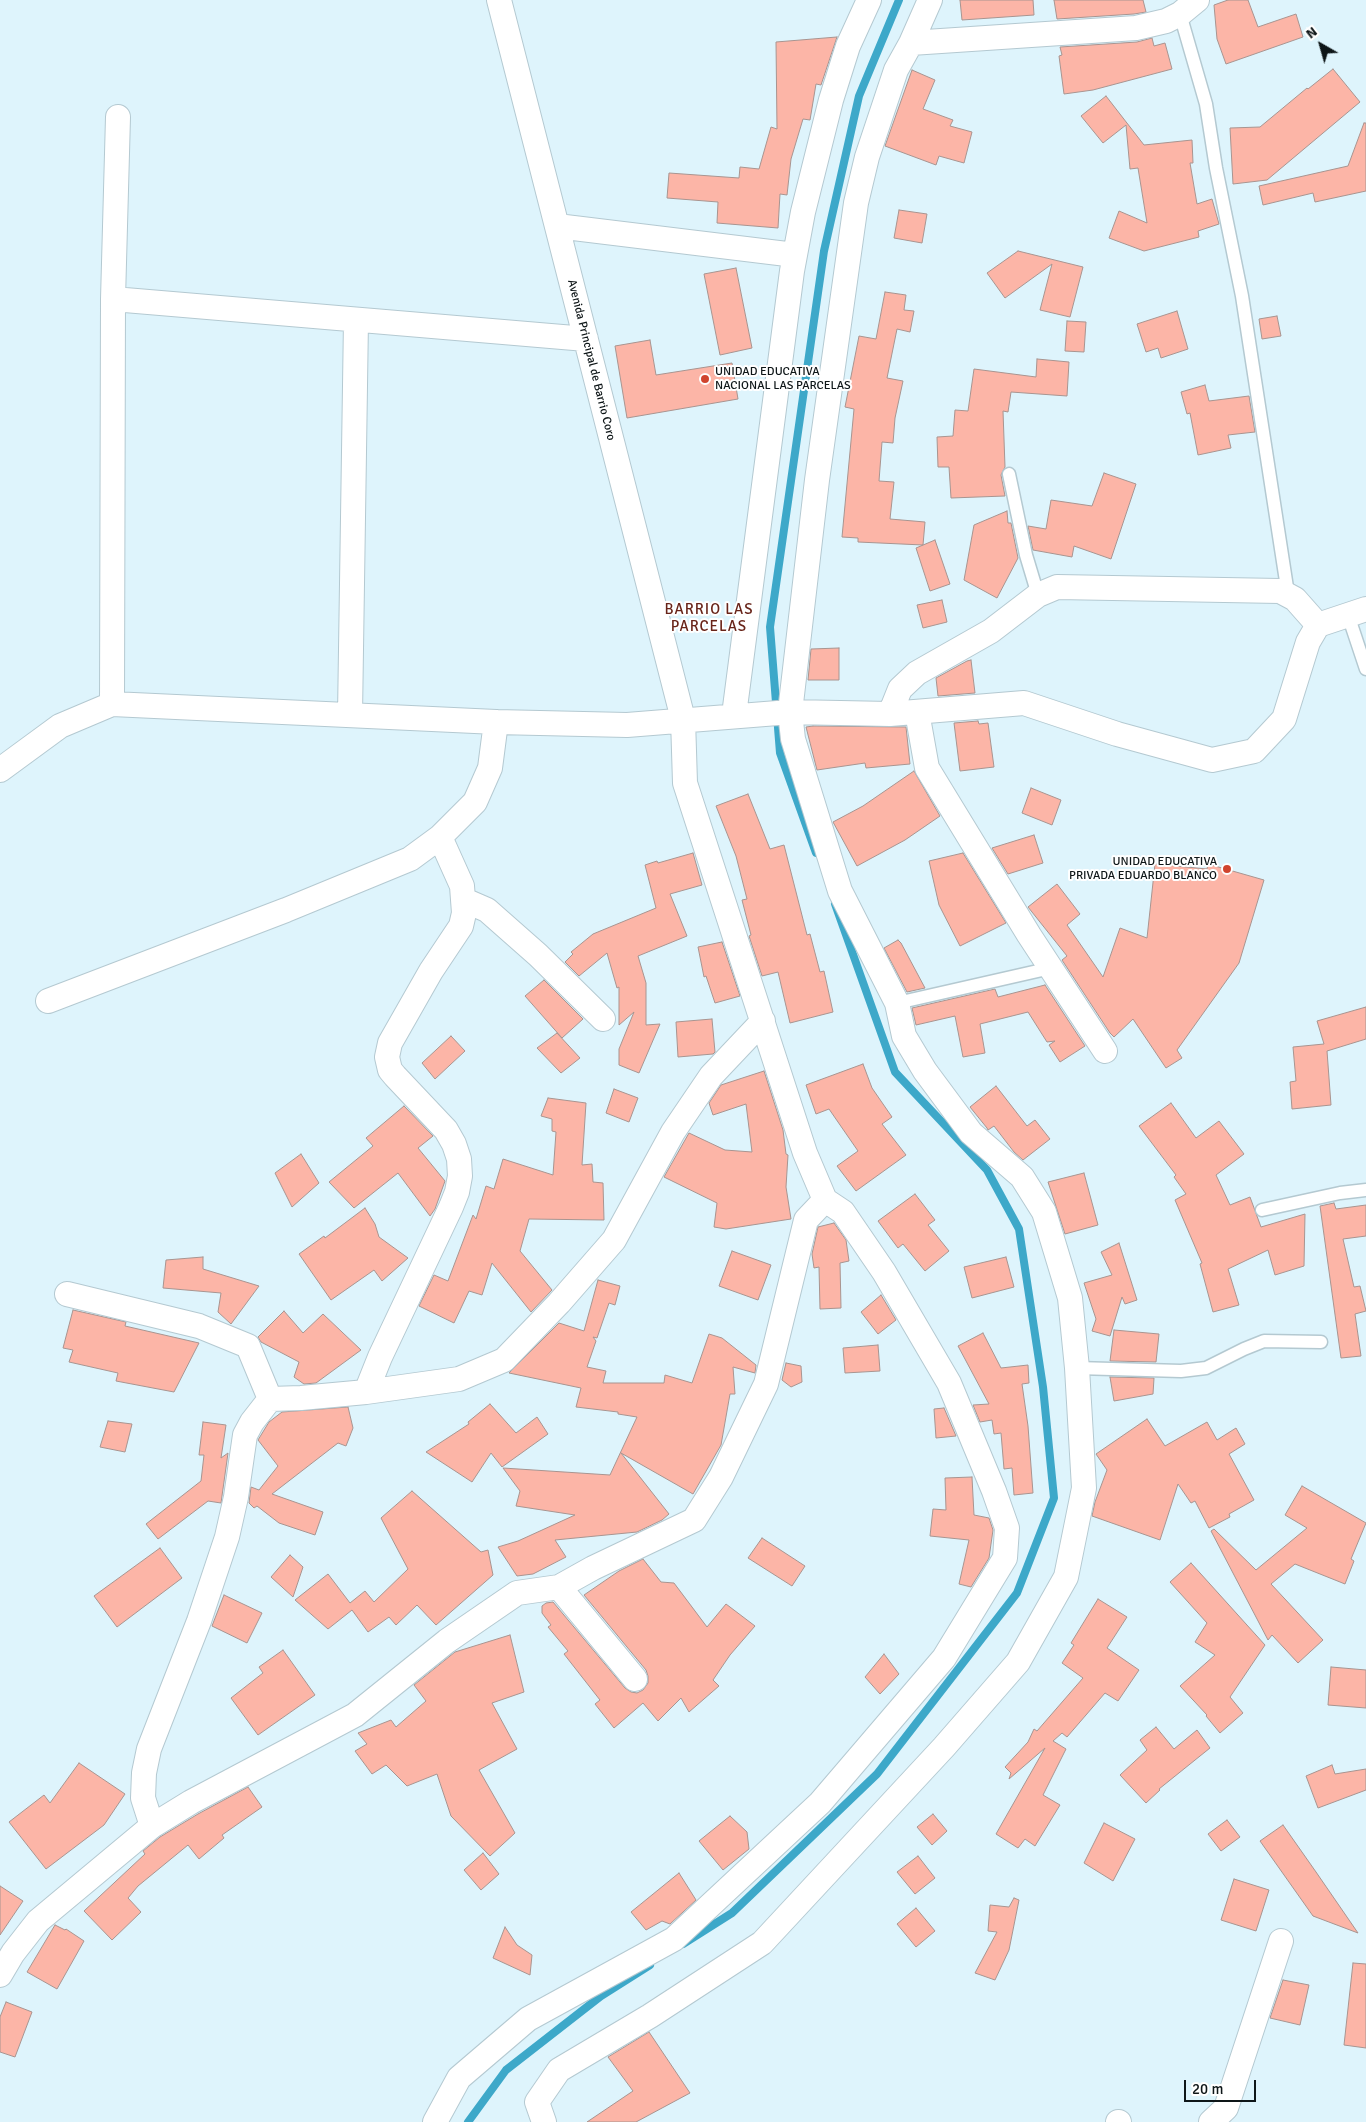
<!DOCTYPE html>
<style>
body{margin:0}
#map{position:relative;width:1366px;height:2122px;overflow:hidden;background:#def4fc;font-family:Signika,sans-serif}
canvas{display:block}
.north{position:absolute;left:1296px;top:20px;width:50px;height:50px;-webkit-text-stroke:4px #fff;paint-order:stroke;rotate:322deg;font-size:14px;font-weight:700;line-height:20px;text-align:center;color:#0e1618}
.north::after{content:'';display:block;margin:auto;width:18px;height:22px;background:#0e1618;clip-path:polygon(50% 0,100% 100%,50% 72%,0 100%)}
.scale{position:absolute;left:1184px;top:2080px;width:72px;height:22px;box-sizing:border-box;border:2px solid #0e1618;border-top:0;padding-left:6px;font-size:15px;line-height:18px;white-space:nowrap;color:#0e1618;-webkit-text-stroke:4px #fff;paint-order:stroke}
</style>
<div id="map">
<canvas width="1366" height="2122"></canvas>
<div class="north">N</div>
<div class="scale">20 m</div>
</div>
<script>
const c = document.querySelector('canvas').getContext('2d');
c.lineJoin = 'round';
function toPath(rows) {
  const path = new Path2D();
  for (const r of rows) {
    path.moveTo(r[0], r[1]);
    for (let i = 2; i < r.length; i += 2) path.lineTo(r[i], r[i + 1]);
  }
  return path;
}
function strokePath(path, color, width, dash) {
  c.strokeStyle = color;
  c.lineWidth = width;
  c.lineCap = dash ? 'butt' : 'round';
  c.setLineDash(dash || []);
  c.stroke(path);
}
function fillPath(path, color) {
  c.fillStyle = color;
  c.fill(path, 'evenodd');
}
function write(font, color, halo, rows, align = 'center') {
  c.font = font + ' Signika,sans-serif';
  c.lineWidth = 4;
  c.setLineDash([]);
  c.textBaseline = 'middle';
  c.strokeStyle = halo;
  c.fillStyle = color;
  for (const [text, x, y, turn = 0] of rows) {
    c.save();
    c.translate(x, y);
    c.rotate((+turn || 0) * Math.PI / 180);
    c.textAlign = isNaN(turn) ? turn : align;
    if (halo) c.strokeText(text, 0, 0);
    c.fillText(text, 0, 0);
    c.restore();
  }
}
const stream = toPath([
 [816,853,780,753,770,627,824,251,859,96,899,0],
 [683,1944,732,1913,877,1774,1017,1593,1054,1498,1043,1387,1019,1229,987,1170,895,1072,835,904],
 [468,2122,506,2070,601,1996,650,1965]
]);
const building = toPath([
 [960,0,1033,0,1034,15,962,20,960,0],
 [1054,0,1143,0,1146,12,1134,14,1057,19,1054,0],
 [1228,0,1248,0,1258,27,1296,14,1303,37,1226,64,1217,39,1214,5,1228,0],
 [837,37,821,85,816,84,810,120,803,119,791,159,787,195,780,194,778,228,717,223,718,202,667,198,669,173,739,178,740,167,759,169,771,127,777,129,776,42,837,37],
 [1152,38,1154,46,1165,43,1172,69,1093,90,1064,94,1059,56,1062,55,1060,47,1137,42,1152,38],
 [1333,69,1360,102,1267,180,1233,184,1230,128,1260,127,1307,88,1308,89,1333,69],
 [912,70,935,80,923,109,953,120,950,126,972,132,964,163,939,156,936,165,885,146,912,70],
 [1106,96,1144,145,1192,140,1193,163,1190,163,1197,204,1212,199,1219,224,1198,231,1199,237,1144,251,1109,238,1119,211,1147,223,1138,168,1130,169,1126,125,1103,143,1081,116,1106,96],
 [1364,123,1366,123,1366,191,1315,202,1313,193,1263,205,1259,186,1348,166,1364,123],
 [899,210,927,214,922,243,894,238,899,210],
 [1018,251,1083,267,1070,317,1040,310,1052,264,1005,298,987,273,1018,251],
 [736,268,752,348,720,355,704,274,736,268],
 [885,292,906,295,904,310,914,311,910,332,897,329,887,378,903,381,895,418,893,443,882,442,879,481,894,482,890,519,925,522,923,545,858,542,858,538,842,537,854,409,845,407,859,336,876,339,885,292],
 [1177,311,1188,349,1161,358,1158,348,1146,352,1137,324,1177,311],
 [1277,316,1281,336,1262,339,1259,319,1277,316],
 [1067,321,1086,322,1084,352,1065,351,1067,321],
 [650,340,656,375,732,363,738,399,627,418,615,346,650,340],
 [1037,359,1069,362,1067,396,1011,392,1008,412,1003,411,1005,467,1001,475,1005,496,951,498,949,467,938,467,937,437,953,436,955,410,968,411,974,369,1036,377,1037,359],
 [1205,385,1209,401,1249,396,1255,432,1228,435,1231,448,1198,455,1190,413,1187,414,1181,392,1205,385],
 [1104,473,1136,484,1111,559,1074,546,1072,557,1033,550,1028,526,1046,529,1051,500,1092,506,1104,473],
 [1007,511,1008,523,1011,523,1018,558,997,598,964,580,974,525,1007,511],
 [935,540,950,584,930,591,916,548,935,540],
 [942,600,947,622,923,628,917,605,942,600],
 [839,648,839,680,808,680,811,649,839,648],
 [971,660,975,693,938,696,936,678,967,661,971,660],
 [978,721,979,724,988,723,994,767,960,771,954,723,978,721],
 [813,726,906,727,910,764,866,768,865,763,817,770,806,727,813,726],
 [914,771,940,816,905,840,857,866,833,822,863,806,914,771],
 [1031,788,1061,800,1052,825,1022,813,1031,788],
 [748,794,770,849,784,845,807,935,810,934,820,972,824,971,833,1012,790,1023,778,972,762,976,749,936,751,935,742,900,747,899,736,856,716,806,748,794],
 [1034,835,1043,863,1008,874,992,848,1034,835],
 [693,853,702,885,670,894,687,936,638,956,646,983,646,1025,660,1024,639,1073,619,1065,619,1049,634,1012,619,1025,619,987,617,988,607,953,579,976,565,962,573,954,571,952,593,934,656,908,645,865,657,861,658,863,693,853],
 [963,853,1006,923,960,946,939,905,929,861,963,853],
 [1155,864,1207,869,1208,864,1264,880,1239,963,1177,1050,1182,1058,1166,1068,1133,1019,1114,1037,1110,1033,1062,960,1067,956,1028,907,1057,884,1080,914,1067,925,1103,977,1120,928,1147,938,1155,864],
 [898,940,901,943,925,988,907,992,884,948,898,940],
 [722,942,740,996,715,1003,706,976,704,977,698,947,722,942],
 [544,980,583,1019,562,1038,525,996,544,980],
 [1045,985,1085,1046,1060,1062,1049,1045,1055,1041,1047,1042,1028,1012,980,1024,985,1053,963,1057,955,1016,916,1025,912,1008,995,989,998,997,1045,985],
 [1366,1007,1366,1039,1327,1051,1331,1105,1292,1109,1290,1082,1296,1081,1293,1047,1324,1044,1317,1021,1366,1007],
 [712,1019,715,1052,713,1054,678,1057,676,1022,712,1019],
 [557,1033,580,1058,561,1073,537,1048,557,1033],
 [451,1036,465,1051,435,1079,422,1063,451,1036],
 [863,1064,872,1088,892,1117,882,1124,906,1155,856,1191,837,1166,858,1151,829,1109,816,1114,806,1085,863,1064],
 [764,1071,783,1130,786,1154,788,1155,786,1187,791,1219,726,1229,714,1227,717,1203,664,1177,689,1133,725,1150,752,1152,746,1104,713,1115,709,1103,721,1085,764,1071],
 [996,1086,1027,1126,1035,1120,1050,1139,1023,1160,1014,1152,994,1126,988,1130,987,1128,970,1107,996,1086],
 [614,1089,638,1098,629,1122,606,1113,614,1089],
 [548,1098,586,1103,582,1165,592,1164,593,1182,603,1183,604,1220,529,1219,520,1251,552,1290,531,1312,492,1263,482,1295,469,1291,454,1323,419,1306,434,1275,448,1281,473,1215,476,1219,486,1186,494,1189,503,1159,553,1175,556,1132,552,1131,552,1119,541,1116,548,1098],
 [1171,1103,1196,1138,1219,1121,1244,1154,1216,1175,1230,1205,1250,1197,1261,1227,1305,1214,1304,1266,1275,1275,1268,1250,1228,1269,1239,1305,1213,1312,1200,1264,1202,1263,1175,1200,1186,1194,1174,1177,1176,1175,1139,1126,1171,1103],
 [404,1106,433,1136,418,1148,445,1181,435,1209,430,1216,398,1173,354,1208,329,1182,373,1146,366,1138,404,1106],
 [301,1154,319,1183,292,1207,275,1173,301,1154],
 [1084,1173,1098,1225,1065,1234,1048,1182,1084,1173],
 [915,1194,935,1220,928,1225,949,1251,925,1271,903,1244,898,1248,878,1221,915,1194],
 [1334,1203,1336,1209,1366,1205,1366,1236,1343,1239,1354,1287,1360,1286,1366,1311,1355,1314,1361,1356,1341,1358,1320,1206,1334,1203],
 [365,1208,375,1224,379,1237,408,1258,382,1281,374,1270,331,1300,299,1254,324,1236,325,1238,365,1208],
 [834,1223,846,1240,849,1261,840,1263,841,1308,820,1309,819,1267,814,1268,812,1254,818,1227,834,1223],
 [1119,1243,1137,1300,1125,1304,1122,1297,1110,1336,1092,1331,1096,1319,1084,1283,1112,1275,1101,1252,1119,1243],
 [732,1251,771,1265,758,1300,719,1286,732,1251],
 [203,1257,203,1269,259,1286,231,1324,218,1312,221,1293,163,1288,166,1260,203,1257],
 [1006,1257,1014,1287,972,1298,964,1267,1006,1257],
 [598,1280,620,1286,615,1305,609,1303,597,1338,593,1337,596,1341,587,1367,606,1371,603,1383,664,1383,665,1375,692,1383,709,1334,722,1338,756,1365,755,1373,733,1367,735,1394,730,1394,721,1445,693,1494,621,1453,669,1514,662,1520,637,1532,555,1540,566,1557,533,1574,517,1576,498,1547,518,1541,575,1515,516,1506,520,1491,503,1468,610,1475,637,1417,618,1414,618,1412,576,1407,581,1388,509,1373,559,1323,584,1331,598,1280],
 [881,1295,896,1320,878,1334,861,1312,881,1295],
 [73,1310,126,1322,125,1326,199,1343,174,1392,116,1381,118,1373,69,1362,73,1350,63,1348,73,1310],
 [284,1311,303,1333,323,1314,361,1350,316,1383,304,1384,294,1377,299,1362,261,1342,258,1337,284,1311],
 [1114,1330,1159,1334,1156,1362,1110,1361,1114,1330],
 [983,1333,1001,1368,1028,1365,1029,1383,1022,1384,1028,1426,1033,1493,1014,1495,1012,1468,1004,1469,1001,1433,994,1434,992,1420,980,1422,973,1405,989,1404,958,1346,983,1333],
 [878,1345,880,1371,845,1373,843,1348,878,1345],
 [786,1363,801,1366,802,1382,791,1387,782,1380,786,1363],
 [1110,1377,1154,1378,1153,1394,1114,1401,1110,1377],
 [490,1404,516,1433,537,1417,548,1434,502,1467,491,1453,472,1482,426,1452,469,1424,468,1422,490,1404],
 [348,1407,353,1428,346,1446,338,1443,272,1494,323,1512,315,1535,279,1523,257,1506,254,1508,249,1503,251,1487,259,1490,278,1466,258,1440,269,1422,282,1412,348,1407],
 [944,1408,956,1436,936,1438,934,1409,944,1408],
 [1147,1419,1165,1446,1207,1422,1217,1440,1236,1428,1245,1444,1229,1454,1254,1500,1229,1514,1230,1517,1209,1528,1195,1501,1191,1503,1178,1484,1160,1540,1092,1516,1095,1502,1107,1470,1096,1454,1147,1419],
 [108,1421,132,1424,125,1452,100,1447,108,1421],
 [203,1422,226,1425,221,1458,228,1453,221,1503,208,1501,158,1539,146,1524,201,1481,204,1455,199,1455,203,1422],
 [972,1477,974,1515,989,1518,993,1530,989,1558,971,1587,959,1584,969,1540,930,1536,933,1509,946,1510,945,1478,972,1477],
 [1302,1486,1366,1523,1351,1559,1354,1561,1345,1584,1295,1564,1271,1584,1323,1640,1298,1663,1272,1635,1268,1640,1211,1531,1214,1529,1256,1570,1307,1528,1285,1515,1302,1486],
 [412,1491,481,1552,488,1550,493,1575,436,1625,417,1605,396,1625,389,1617,368,1632,352,1610,328,1629,295,1600,328,1574,350,1603,365,1591,374,1602,408,1569,381,1518,412,1491],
 [762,1538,805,1566,792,1586,748,1558,762,1538],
 [160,1548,182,1578,117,1627,94,1596,160,1548],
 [290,1555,303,1567,293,1597,271,1577,290,1555],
 [643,1559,661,1582,674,1583,707,1627,726,1604,755,1626,730,1655,713,1680,719,1686,689,1712,681,1698,658,1721,643,1703,614,1728,595,1704,600,1700,564,1654,568,1651,548,1627,551,1625,542,1613,542,1606,546,1603,553,1602,625,1688,631,1692,637,1693,643,1690,648,1683,648,1676,646,1670,584,1595,619,1571,643,1559],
 [1191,1563,1265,1645,1230,1697,1243,1713,1220,1733,1206,1716,1207,1715,1180,1686,1215,1655,1195,1642,1207,1623,1170,1582,1191,1563],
 [224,1595,262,1613,247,1643,212,1626,224,1595],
 [1098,1599,1127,1617,1107,1648,1139,1670,1118,1701,1105,1693,1067,1737,1062,1733,1053,1741,1066,1749,1043,1795,1060,1805,1035,1846,1025,1839,1018,1848,996,1834,1045,1748,1009,1779,1011,1773,1005,1767,1028,1742,1034,1729,1037,1731,1083,1678,1062,1663,1074,1645,1071,1643,1098,1599],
 [510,1635,524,1692,492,1703,517,1749,479,1770,515,1833,490,1856,451,1816,437,1774,407,1786,386,1765,372,1774,355,1751,367,1744,358,1733,391,1720,396,1727,426,1701,414,1685,455,1652,510,1635],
 [283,1650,315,1695,258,1735,231,1698,263,1673,259,1667,283,1650],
 [884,1654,899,1674,880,1694,865,1677,884,1654],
 [1331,1667,1366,1670,1366,1708,1328,1705,1331,1667],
 [1156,1727,1174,1749,1197,1730,1210,1748,1159,1789,1160,1790,1146,1803,1120,1775,1147,1750,1140,1740,1156,1727],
 [79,1763,125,1794,104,1825,46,1869,9,1822,44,1795,50,1803,79,1763],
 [1332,1765,1335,1774,1366,1769,1366,1790,1318,1808,1306,1776,1332,1765],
 [248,1787,262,1807,222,1835,224,1838,199,1859,188,1845,138,1886,128,1898,141,1912,112,1940,84,1911,145,1854,143,1851,160,1837,198,1814,248,1787],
 [933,1814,947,1831,932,1845,917,1827,933,1814],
 [730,1816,747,1832,749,1849,723,1870,699,1841,730,1816],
 [1227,1820,1240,1837,1221,1851,1208,1834,1227,1820],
 [1104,1823,1135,1839,1113,1881,1084,1863,1104,1823],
 [1283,1825,1316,1872,1358,1933,1313,1916,1260,1841,1283,1825],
 [483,1853,499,1874,481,1890,464,1870,483,1853],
 [918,1856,935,1878,915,1894,897,1872,918,1856],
 [679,1873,696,1900,670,1924,662,1921,646,1930,631,1912,679,1873],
 [1234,1879,1269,1890,1256,1931,1221,1920,1234,1879],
 [0,1886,23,1901,0,1935,0,1886],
 [1014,1898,1019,1900,1009,1950,995,1980,975,1973,997,1932,988,1931,990,1905,1009,1907,1014,1898],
 [916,1908,935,1931,916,1947,897,1924,916,1908],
 [55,1925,65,1930,66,1929,84,1941,57,1989,27,1972,55,1925],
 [505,1927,517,1945,532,1955,530,1975,493,1958,505,1927],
 [1353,1963,1366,1964,1366,2048,1344,2045,1353,1963],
 [1283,1980,1309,1985,1300,2025,1270,2018,1283,1980],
 [6,2002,32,2012,15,2057,0,2052,0,2017,6,2002],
 [649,2032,690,2093,636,2122,587,2122,633,2091,608,2057,649,2032]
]);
const lane = toPath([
 [1180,14,1206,104,1216,168,1242,296,1288,594],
 [1009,474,1026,555,1038,595],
 [1348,615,1366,669],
 [897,1003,1051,968],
 [1262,1210,1340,1193,1366,1190],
 [1077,1368,1181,1371,1206,1368,1244,1349,1264,1341,1321,1342]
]);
const street = toPath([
 [911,43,1136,28,1166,21,1180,14,1197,0],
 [557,226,795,255],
 [113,299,586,339],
 [112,704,113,299,118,117],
 [917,712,927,768,1029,935,1105,1051],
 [890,714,900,689,917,673,991,631,1038,595,1057,587,1280,591,1295,599,1318,625],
 [350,715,356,320],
 [734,715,792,271,803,212,831,100,848,46,869,0],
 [0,770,60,726,112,704,496,722,627,725,790,712,890,714,1024,703,1117,734,1212,760,1254,751,1284,719,1308,642,1318,625,1366,609],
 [464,900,487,910,538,955,603,1019],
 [48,1001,286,910,410,859,440,837,475,802,490,768,496,722],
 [67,1294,199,1326,248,1346,270,1399],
 [366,1392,380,1357,451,1207,457,1192,460,1176,459,1159,454,1144,446,1130,395,1076,390,1070,387,1057,390,1043,431,971,461,926,464,913,462,886,440,837],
 [270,1399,301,1398,366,1392,459,1379,504,1360,559,1303,614,1240,673,1132,711,1076,763,1021],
 [559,1587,635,1679],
 [152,1826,143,1798,144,1773,149,1749,199,1621,227,1537,236,1497,245,1435,252,1422,270,1399],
 [0,1975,13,1953,38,1921,152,1826,191,1802,355,1715,447,1641,517,1593,559,1587,593,1568,694,1520,721,1477,766,1384,806,1220,825,1200],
 [435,2122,459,2078,528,2019,674,1939,820,1803,944,1658,1005,1558,1007,1528,994,1491,949,1383,884,1272,843,1212,825,1200,805,1153,685,783,683,719,499,0],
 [544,2122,537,2102,559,2070,650,2016,762,1943,944,1747,1018,1662,1066,1577,1084,1488,1077,1368,1070,1298,1044,1212,1022,1177,971,1133,925,1071,904,1036,897,1003,840,891,793,739,790,712,817,480,856,203,867,157,896,70,911,43,930,0],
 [1118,2122,1119,2122],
 [1211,2122,1226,2108,1281,1941]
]);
const markers = [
 [705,379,5,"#d0442e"],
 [1227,869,5,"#d0442e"]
];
const streetNames = [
 ["Avenida Principal de Barrio Coro",591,360,76]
];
const poiNames = [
 ["UNIDAD EDUCATIVA",715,372],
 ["NACIONAL LAS PARCELAS",715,386],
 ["UNIDAD EDUCATIVA",1217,862,"right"],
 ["PRIVADA EDUARDO BLANCO",1217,876,"right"]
];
const quarterNames = [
 ["BARRIO LAS",709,610],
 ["PARCELAS",709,627]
];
strokePath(stream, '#3da8c9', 8);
fillPath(building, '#fcb5a7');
strokePath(building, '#a89490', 1);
strokePath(lane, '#b4c9d1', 15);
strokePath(street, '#b4c9d1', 26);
strokePath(lane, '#fff', 12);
strokePath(street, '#fff', 24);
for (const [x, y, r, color] of markers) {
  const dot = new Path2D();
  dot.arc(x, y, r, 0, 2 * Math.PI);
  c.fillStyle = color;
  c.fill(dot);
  strokePath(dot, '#fff', 2);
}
write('12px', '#0e1618', '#fff', streetNames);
write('12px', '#0e1618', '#fff', poiNames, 'left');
c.letterSpacing = '1px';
write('15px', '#682419', '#fff', quarterNames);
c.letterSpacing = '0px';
</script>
